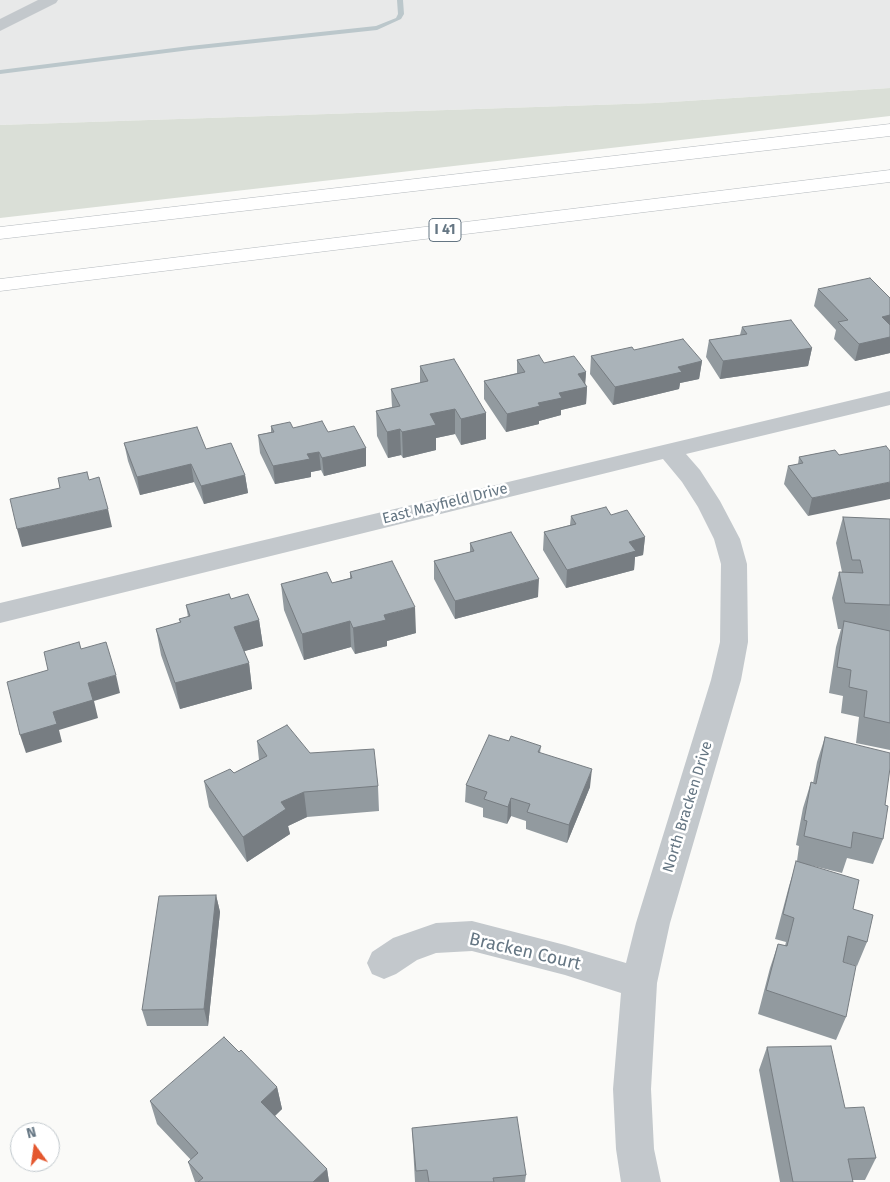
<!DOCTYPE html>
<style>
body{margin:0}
#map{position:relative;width:890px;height:1182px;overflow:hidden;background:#fafaf8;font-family:"Fira Sans",sans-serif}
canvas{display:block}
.north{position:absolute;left:10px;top:1122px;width:50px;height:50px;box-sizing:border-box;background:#fff;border:1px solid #c1c8cd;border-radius:50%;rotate:346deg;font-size:14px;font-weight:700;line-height:20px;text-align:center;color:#657683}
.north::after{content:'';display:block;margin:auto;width:18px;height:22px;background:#e4572e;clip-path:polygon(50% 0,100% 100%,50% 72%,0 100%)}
</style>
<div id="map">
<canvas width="890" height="1182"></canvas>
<div class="north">N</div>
</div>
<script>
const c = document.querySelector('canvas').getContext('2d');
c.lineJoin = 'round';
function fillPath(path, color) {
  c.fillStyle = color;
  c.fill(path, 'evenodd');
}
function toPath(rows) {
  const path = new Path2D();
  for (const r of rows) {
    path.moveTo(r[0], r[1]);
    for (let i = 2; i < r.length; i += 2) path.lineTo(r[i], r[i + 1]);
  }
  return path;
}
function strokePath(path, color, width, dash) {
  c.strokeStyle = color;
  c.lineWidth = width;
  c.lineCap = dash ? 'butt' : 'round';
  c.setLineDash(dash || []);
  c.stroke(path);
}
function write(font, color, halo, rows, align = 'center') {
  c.font = font + ' "Fira Sans",sans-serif';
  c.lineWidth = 5;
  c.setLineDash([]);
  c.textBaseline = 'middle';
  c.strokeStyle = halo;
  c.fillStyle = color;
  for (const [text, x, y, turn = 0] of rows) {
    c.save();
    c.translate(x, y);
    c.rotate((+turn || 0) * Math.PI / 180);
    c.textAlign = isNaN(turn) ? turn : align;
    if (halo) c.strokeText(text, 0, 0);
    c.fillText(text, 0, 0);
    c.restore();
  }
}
const built = toPath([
 [0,0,890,0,890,88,655,103,0,125]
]);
const green = toPath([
 [890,88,890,116,0,218,0,125,655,103]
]);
const stream = toPath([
 [397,0,403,0,404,14,401,19,377,30,190,50,0,74,0,70,190,46,376,26,396,18,398,14,397,0]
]);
const minor = toPath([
 [38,0,58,0,56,3,0,31,0,19,38,0],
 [890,391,890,405,686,454,700,470,720,501,740,539,747,564,748,642,741,680,670,923,657,983,651,1089,654,1149,661,1182,621,1182,616,1149,613,1089,621,993,565,975,472,951,436,953,417,960,396,974,384,979,372,974,367,963,372,952,393,938,436,923,472,921,565,945,626,963,636,923,711,680,720,642,721,564,714,539,698,507,682,482,663,459,0,623,0,603,890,391]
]);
const highway = toPath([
 [890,124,890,136,0,239,0,227,890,124],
 [890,170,890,182,0,291,0,279,890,170]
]);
const wall = toPath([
 [818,289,890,298,890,353,855,361,834,339,836,330,814,306],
 [742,327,812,348,808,366,720,379,706,357,709,340,740,335],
 [634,350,702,361,699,379,680,383,679,389,613,405,590,374,591,356],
 [517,360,544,363,586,372,585,383,587,387,586,404,561,410,561,415,539,421,539,424,506,432,484,399,484,381,517,373],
 [420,366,486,413,486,439,461,445,455,434,436,438,436,450,403,458,401,455,388,458,377,436,376,411,392,407,391,389,420,383],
 [271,426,293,428,366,448,366,466,324,476,321,470,311,472,311,477,275,484,260,453,258,435,271,432],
 [124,443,206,449,245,475,248,493,204,504,194,482,140,495,128,461],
 [835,450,808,516,784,484,788,466,798,464,799,457],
 [611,515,645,537,643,555,635,557,634,570,566,588,543,550,544,532,570,525,571,516],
 [843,517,890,519,890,750,856,743,859,717,841,713,843,696,829,693,836,647,841,629,838,629,832,598,839,572,842,572,836,543],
 [470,543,538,597,455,619,434,579,434,561,470,552],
 [350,572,416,633,387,641,387,646,355,654,351,647,304,660,284,610,281,584,332,583,350,578],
 [231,599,259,620,263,646,244,651,249,663,252,689,180,709,161,655,156,629,180,623,179,619,188,617,186,605],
 [825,737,885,805,883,839,873,864,847,858,842,873,809,865,853,909,867,942,857,966,843,962,846,1017,836,1040,758,1014,770,968,778,944,785,946,786,942,775,939,789,886,797,861,799,846,796,845,803,808,811,782,813,783,817,762],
 [257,741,310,753,378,786,379,811,307,817,288,826,290,834,247,862,209,807,204,781,234,773,259,760],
 [509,741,541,746,540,753,590,787,567,843,526,829,526,821,511,816,507,824,483,817,483,808,465,802,466,785],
 [216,895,220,912,208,1026,147,1026,142,1010],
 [767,1047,845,1108,876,1158,865,1180,852,1180,853,1182,780,1182,759,1070],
 [239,1052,277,1087,282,1109,275,1116,327,1169,329,1182,195,1182,188,1162,191,1160,157,1124,150,1101],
 [412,1128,526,1175,525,1182,415,1182]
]);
const shadedWall = toPath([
 [890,310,890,329,882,317],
 [890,337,890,353,855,361,859,344],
 [812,348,808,366,720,379,723,361],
 [702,361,699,379,680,383,679,389,613,405,615,387,678,367],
 [586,372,585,387,587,387,586,404,561,410,561,415,539,421,539,424,506,432,507,414,538,403,578,374],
 [455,409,455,434,436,438,436,450,403,458,402,432,430,414],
 [486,413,486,439,461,445,461,419],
 [400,429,401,455,388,458,387,432],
 [366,448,366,466,324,476,322,458],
 [319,452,321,470,311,472,311,477,275,484,273,466,307,454],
 [191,464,194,482,140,495,137,477],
 [245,475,248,493,204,504,201,486],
 [890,482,890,499,808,516,812,498],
 [108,509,112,527,22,547,17,529],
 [645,537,643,555,635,557,634,570,566,588,567,570,629,542],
 [539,579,538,597,455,619,455,601],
 [415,607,416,633,387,641,387,646,355,654,353,628,384,615],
 [259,620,263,646,238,653,234,627],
 [350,621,351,647,304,660,302,634],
 [249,663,252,689,180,709,175,683],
 [116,675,120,693,94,701,98,718,59,730,62,742,26,753,20,735,53,712,88,683],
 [592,769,590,787,567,843,569,825],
 [304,792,307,817,288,826,290,834,247,862,243,837,281,802],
 [511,798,511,816,507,824,508,807],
 [216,895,220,912,208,1026,204,1009],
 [277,1087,282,1109,266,1124,261,1102],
 [327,1169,329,1182,313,1182]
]);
const building = toPath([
 [870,278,890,298,890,315,882,317,890,325,890,337,859,344,838,322,848,320,818,289,870,278],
 [791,320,812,348,723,361,709,340,747,334,742,327,791,320],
 [683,339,702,361,678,367,682,372,615,387,591,356,632,347,634,350,683,339],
 [539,355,544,363,574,356,586,372,578,374,587,387,559,393,562,398,538,403,540,406,507,414,484,381,525,372,517,360,539,355],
 [454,359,486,413,461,419,455,409,430,414,436,425,402,432,400,429,387,432,376,411,400,406,391,389,428,381,420,366,454,359],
 [322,421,328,432,354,426,366,448,322,458,319,452,307,454,310,459,273,466,258,435,274,432,271,426,290,422,293,428,322,421],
 [197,427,206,449,231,443,245,475,201,486,191,464,137,477,124,443,197,427],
 [886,446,890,451,890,482,812,498,788,466,803,463,799,457,835,450,839,455,886,446],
 [87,472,89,480,99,477,108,509,17,529,10,499,60,488,58,478,87,472],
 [606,507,611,515,627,510,645,537,629,542,636,551,567,570,544,532,576,524,571,516,606,507],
 [843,517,890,519,890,605,845,603,839,572,863,573,860,560,852,560,843,517],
 [511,532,539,579,455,601,434,561,474,551,470,543,511,532],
 [392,561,415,607,384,615,386,620,353,628,350,621,302,634,281,584,327,572,332,583,352,578,350,572,392,561],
 [229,594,231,599,248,594,259,620,234,627,249,663,175,683,156,629,181,622,179,619,190,616,186,605,229,594],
 [844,621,890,631,890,723,864,717,867,691,849,687,851,670,837,667,844,621],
 [79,642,81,649,106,642,116,675,88,683,93,700,53,712,57,724,20,735,7,682,48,670,44,652,79,642],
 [287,725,310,753,374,749,378,786,304,792,281,802,286,809,243,837,204,781,230,769,234,773,267,756,257,741,287,725],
 [489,735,509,741,511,736,541,746,538,752,592,769,569,825,527,812,530,804,511,798,508,807,484,799,487,792,466,785,489,735],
 [825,737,890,753,890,768,885,805,888,806,883,839,853,832,851,848,804,836,807,821,804,820,811,782,816,784,825,737],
 [796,861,859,880,853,909,873,915,867,942,848,936,843,962,856,966,846,1017,766,990,778,944,787,946,794,918,783,914,796,861],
 [216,895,204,1009,142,1010,159,896,216,895],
 [224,1037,239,1052,241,1050,277,1087,261,1102,327,1169,313,1182,198,1182,203,1178,188,1162,198,1153,150,1101,224,1037],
 [831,1046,845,1108,864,1107,876,1158,848,1159,853,1182,793,1182,767,1047,831,1046],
 [517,1117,526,1175,493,1178,494,1182,429,1182,427,1170,416,1171,412,1128,517,1117]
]);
const shields = [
 [445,230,32]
];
const shieldNames = [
 ["I 41",445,230]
];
const streetNames = [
 ["East Mayfield Drive",445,504,-14],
 ["North Bracken Drive",688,807,-73]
];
const nearStreetnames = [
 ["Bracken Court",525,952,13]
];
fillPath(built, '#e8e9e9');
fillPath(green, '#dadfd7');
fillPath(stream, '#bbc7cb');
strokePath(highway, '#b4b9bd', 1);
fillPath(minor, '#c3c8cc');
fillPath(highway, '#fff');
fillPath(wall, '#929a9f');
fillPath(shadedWall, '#777d82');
fillPath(building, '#aab3b9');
strokePath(building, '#777d82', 1);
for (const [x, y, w] of shields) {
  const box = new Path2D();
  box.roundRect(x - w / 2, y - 11.5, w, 23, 4);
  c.fillStyle = '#fff';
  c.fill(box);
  strokePath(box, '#657683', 1);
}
write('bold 14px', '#657683', null, shieldNames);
write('15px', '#657683', '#fff', streetNames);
write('18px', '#657683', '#fff', nearStreetnames);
</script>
